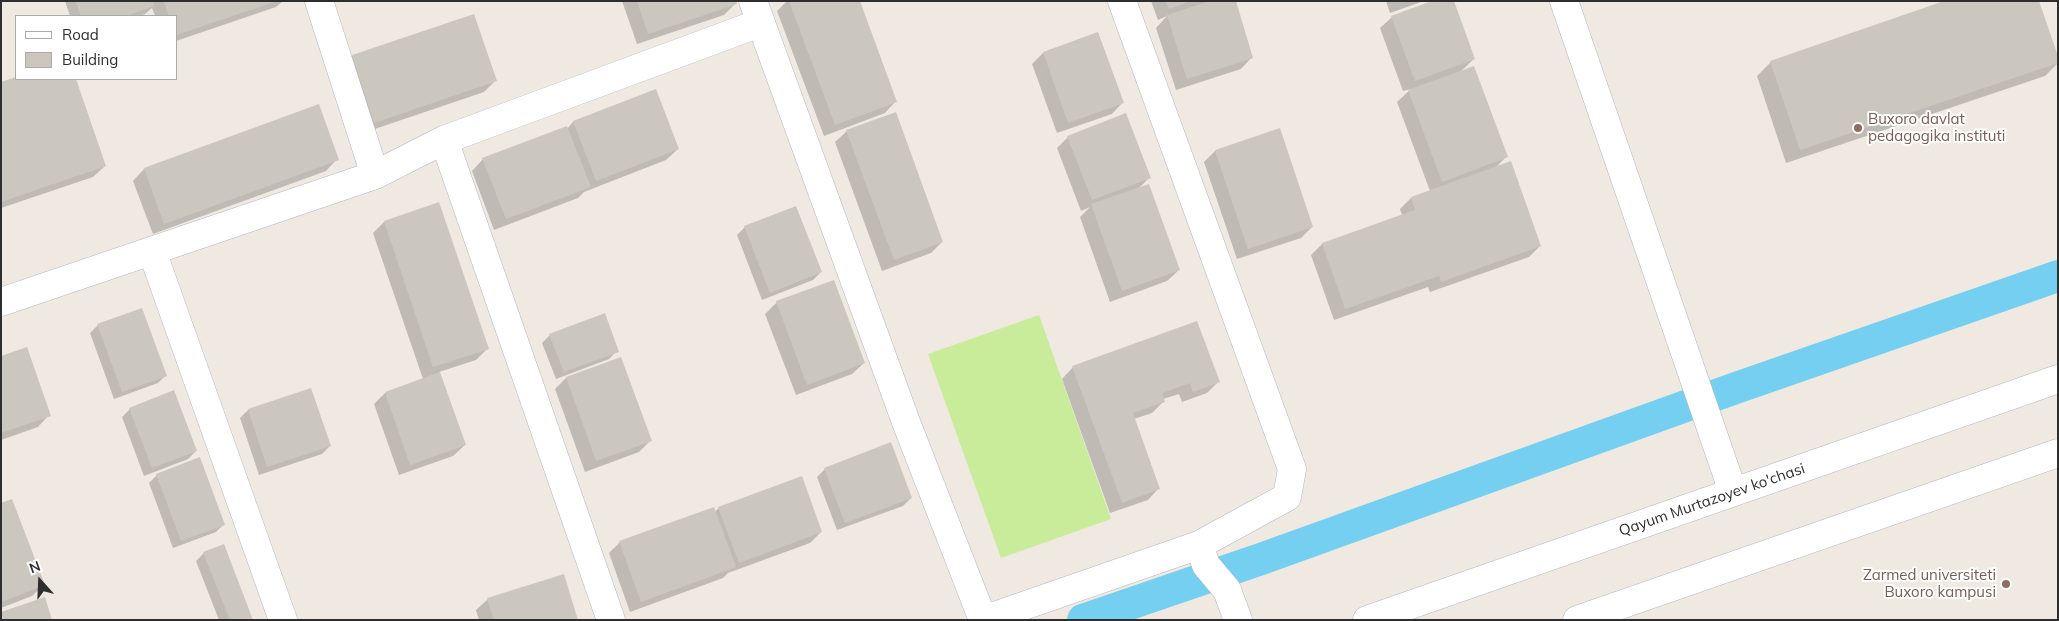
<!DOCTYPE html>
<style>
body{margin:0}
#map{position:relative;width:2059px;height:621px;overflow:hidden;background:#efe9e1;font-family:Mulish,sans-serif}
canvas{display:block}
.frame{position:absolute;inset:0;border:2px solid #2e2e2e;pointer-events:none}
.legend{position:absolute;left:15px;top:15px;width:162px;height:65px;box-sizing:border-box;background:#fff;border:1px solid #ababab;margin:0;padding:6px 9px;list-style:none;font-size:15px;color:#2e2e2e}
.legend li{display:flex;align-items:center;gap:10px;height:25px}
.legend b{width:25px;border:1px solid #ababab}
.north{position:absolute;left:15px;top:556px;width:50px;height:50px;-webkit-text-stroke:4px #fff;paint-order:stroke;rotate:340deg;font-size:14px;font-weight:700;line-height:20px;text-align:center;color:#2e2e2e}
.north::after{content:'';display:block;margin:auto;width:18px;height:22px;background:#2e2e2e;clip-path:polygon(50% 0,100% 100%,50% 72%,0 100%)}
</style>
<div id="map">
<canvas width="2059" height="621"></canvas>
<div class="frame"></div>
<ul class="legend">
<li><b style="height:6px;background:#fff"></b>Road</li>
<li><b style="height:14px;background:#cbc7bf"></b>Building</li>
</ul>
<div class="north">N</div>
</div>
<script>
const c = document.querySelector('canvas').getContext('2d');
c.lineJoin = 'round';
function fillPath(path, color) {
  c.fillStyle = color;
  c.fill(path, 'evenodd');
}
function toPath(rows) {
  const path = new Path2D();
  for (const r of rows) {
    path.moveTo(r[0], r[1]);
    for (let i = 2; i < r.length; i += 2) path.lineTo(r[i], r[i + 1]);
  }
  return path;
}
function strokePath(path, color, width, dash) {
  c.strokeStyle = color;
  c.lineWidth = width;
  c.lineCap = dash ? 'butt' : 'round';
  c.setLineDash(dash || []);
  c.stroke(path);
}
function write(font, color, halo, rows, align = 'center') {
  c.font = font + ' Mulish,sans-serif';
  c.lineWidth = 4;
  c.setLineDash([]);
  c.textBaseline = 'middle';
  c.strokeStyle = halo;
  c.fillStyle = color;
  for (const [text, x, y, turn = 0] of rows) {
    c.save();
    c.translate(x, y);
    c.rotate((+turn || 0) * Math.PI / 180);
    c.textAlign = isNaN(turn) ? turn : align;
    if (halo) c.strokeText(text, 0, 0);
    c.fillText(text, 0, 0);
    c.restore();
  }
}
const pitch = toPath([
 [1039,315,1111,519,1001,558,928,354]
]);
const shadow = toPath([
 [65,1,283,1,276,7,176,41,176,16,155,16,152,8,145,14,139,16,70,16],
 [622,1,734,1,735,4,724,15,637,44],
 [787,1,859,1,896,101,885,113,824,136,777,11],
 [1151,1,1234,1,1252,57,1241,69,1176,90,1156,28,1167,16,1158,20],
 [1386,1,1424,1,1390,13],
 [473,16,495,81,484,92,363,133,341,67,352,56],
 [1392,17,1474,59,1460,72,1506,157,1495,168,1540,246,1529,257,1430,292,1428,287,1334,320,1311,255,1322,244,1402,215,1400,209,1411,198,1430,191,1397,102,1411,89,1403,91,1380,28],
 [1098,33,1123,102,1112,114,1057,133,1032,64,1043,53],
 [1771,62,2058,63,2045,76,1786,163,1757,76],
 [16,78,75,79,105,166,93,177,1,208,1,84],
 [655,91,678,149,666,160,584,192,578,198,494,230,472,171,483,159,567,129,573,122],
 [318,106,337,159,326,171,153,234,133,181,144,169],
 [1279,130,1312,227,1301,238,1237,259,1204,162,1215,151],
 [847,131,942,242,931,253,882,271,835,142],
 [1068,137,1150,177,1138,189,1179,270,1167,281,1110,302,1080,217,1090,207,1081,211,1057,148],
 [438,204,488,348,476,360,439,372,465,445,453,456,399,475,374,404,385,393,423,379,373,233,384,222],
 [745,227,821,272,813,280,762,300,737,235],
 [777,302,864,363,852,374,796,395,765,314],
 [98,325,166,375,158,383,114,399,90,333],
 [550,335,617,351,609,359,556,379,542,343],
 [1,357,49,415,38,427,1,440],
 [620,358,650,441,639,452,585,472,555,389,566,378],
 [1073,367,1218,382,1207,393,1182,402,1179,394,1163,399,1164,401,1152,413,1134,419,1159,488,1148,500,1110,513,1062,379],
 [310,389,330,446,322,454,259,475,240,418,248,410],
 [130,409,196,451,188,459,144,476,122,417],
 [825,469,911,498,903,506,837,530,817,477],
 [157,475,224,524,216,532,173,548,149,483],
 [1,505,44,585,32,596,1,608],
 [719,508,821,532,810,543,728,573,723,578,630,612,609,553,620,542,714,512],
 [204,553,252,620,219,620,196,561],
 [488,599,577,620,479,620,476,610]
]);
const canal = toPath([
 [1083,620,1261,559,1733,389,2058,276]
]);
const building = toPath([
 [76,1,153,1,154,6,126,16,81,16],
 [164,1,274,1,274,2,176,35,176,16,169,16],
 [637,1,736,1,737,4,648,34],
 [789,1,860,1,897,102,835,125],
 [1166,1,1191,1,1169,9],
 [1210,1,1236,1,1253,58,1187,79,1167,15],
 [1432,1,1454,1,1475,59,1415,81,1391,16],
 [1944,1,2039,1,2058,56,2058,63,1800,150,1770,61],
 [474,14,497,81,374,123,352,55],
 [1098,32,1124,103,1068,123,1043,52],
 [1474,66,1508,157,1442,182,1408,90],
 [16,77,16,79,76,79,106,166,1,202,1,82],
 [656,89,679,149,596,181,573,121],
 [319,104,339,160,164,224,144,168],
 [896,112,943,242,894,260,846,130],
 [1126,113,1151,178,1092,200,1067,136],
 [567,126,591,187,506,219,482,158],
 [1280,128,1313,227,1248,249,1215,150],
 [1511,161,1541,246,1441,282,1439,276,1345,309,1322,243,1415,210,1411,197],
 [1149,184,1180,270,1122,291,1091,204],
 [439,202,489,349,433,367,384,221],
 [796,206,822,272,770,293,744,226],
 [834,280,865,363,807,385,776,301],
 [142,308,167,376,122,392,97,324],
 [605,313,619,352,564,372,549,334],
 [1197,321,1220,382,1193,392,1190,383,1162,393,1165,402,1133,413,1160,489,1122,503,1072,366],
 [27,347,51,416,1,433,1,356],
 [621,357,652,441,596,461,566,377],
 [440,372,466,445,410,465,385,392],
 [311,388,331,446,267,467,248,409],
 [174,390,197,451,152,468,129,408],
 [891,442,912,498,845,523,824,468],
 [200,457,225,525,181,541,156,474],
 [802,476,822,532,739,563,718,507],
 [12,499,45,585,1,602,1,503],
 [714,507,736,567,641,602,619,541],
 [224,544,253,620,230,620,203,552],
 [564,574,578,620,494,620,487,598],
 [45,597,52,620,1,620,1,612]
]);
const minor = toPath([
 [319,1,375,175],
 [753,1,906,422,983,620,1199,545],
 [1122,1,1292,469,1287,497,1199,545,1206,565,1227,590,1238,620],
 [1564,1,1733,492],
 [444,140,611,620],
 [152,251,283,620],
 [1,302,375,175,444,140,760,23],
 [1367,620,2058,379],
 [1577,620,2058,453]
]);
const markers = [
 [1858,128,5,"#8d6e63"],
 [2006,584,5,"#8d6e63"]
];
const educationNames = [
 ["Buxoro davlat",1868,119],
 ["pedagogika instituti",1868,136],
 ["Zarmed universiteti",1996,575,"right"],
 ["Buxoro kampusi",1996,592,"right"]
];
const streetNames = [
 ["Qayum Murtazoyev ko'chasi",1712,500,-19]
];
fillPath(pitch, '#c9ec9a');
fillPath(shadow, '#0003');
strokePath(canal, '#75cff0', 32);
fillPath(building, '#cbc7bf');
strokePath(minor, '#b4b7c1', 29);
strokePath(minor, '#fff', 28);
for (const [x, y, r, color] of markers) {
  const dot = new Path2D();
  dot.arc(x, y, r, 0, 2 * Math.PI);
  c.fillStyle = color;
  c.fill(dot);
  strokePath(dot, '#fff', 2);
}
write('15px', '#785e54', '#fff', educationNames, 'left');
write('15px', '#2e2e2e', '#fff', streetNames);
</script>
